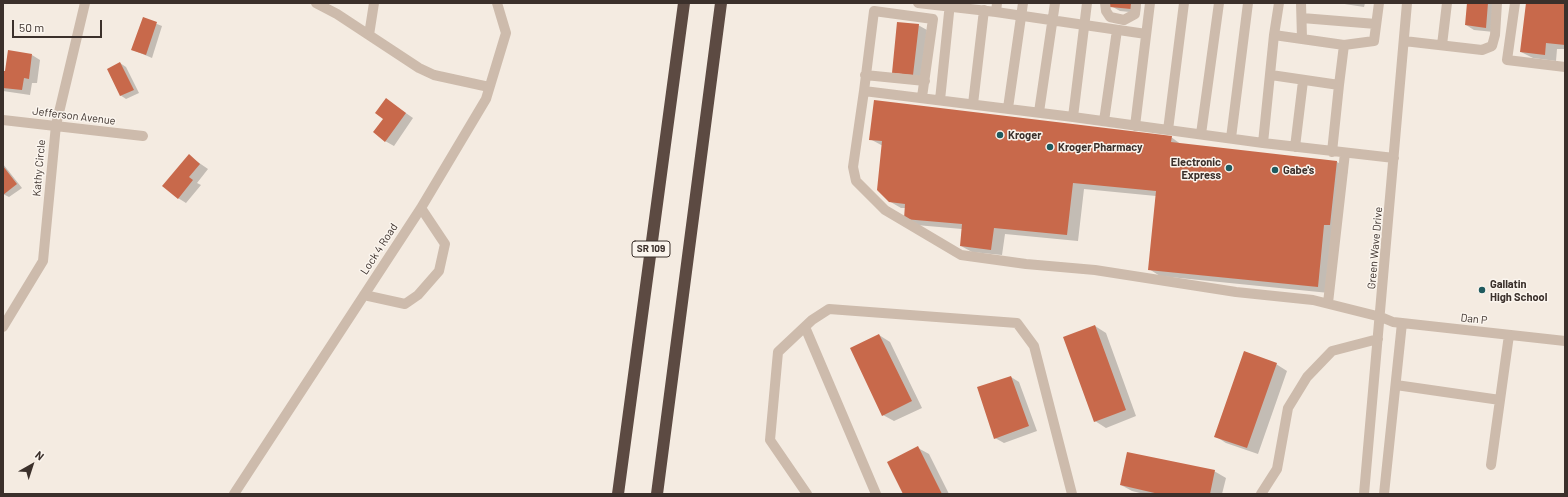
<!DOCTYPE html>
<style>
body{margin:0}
#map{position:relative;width:1568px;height:497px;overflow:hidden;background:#f4ebe1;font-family:Barlow,sans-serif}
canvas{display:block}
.frame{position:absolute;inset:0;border:4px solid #3b302b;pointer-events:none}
.north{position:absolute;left:12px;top:445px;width:40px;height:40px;-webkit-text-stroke:3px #fbf5ee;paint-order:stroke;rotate:39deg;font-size:11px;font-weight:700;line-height:16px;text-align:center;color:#3b302b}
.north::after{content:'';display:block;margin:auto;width:14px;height:18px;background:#3b302b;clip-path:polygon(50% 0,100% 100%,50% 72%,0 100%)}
.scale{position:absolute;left:12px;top:20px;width:90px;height:18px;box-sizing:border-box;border:2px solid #3b302b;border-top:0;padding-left:5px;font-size:12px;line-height:14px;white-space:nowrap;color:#3b302b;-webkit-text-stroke:3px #fbf5ee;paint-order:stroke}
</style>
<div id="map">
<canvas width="1568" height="497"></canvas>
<div class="frame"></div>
<div class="north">N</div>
<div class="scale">50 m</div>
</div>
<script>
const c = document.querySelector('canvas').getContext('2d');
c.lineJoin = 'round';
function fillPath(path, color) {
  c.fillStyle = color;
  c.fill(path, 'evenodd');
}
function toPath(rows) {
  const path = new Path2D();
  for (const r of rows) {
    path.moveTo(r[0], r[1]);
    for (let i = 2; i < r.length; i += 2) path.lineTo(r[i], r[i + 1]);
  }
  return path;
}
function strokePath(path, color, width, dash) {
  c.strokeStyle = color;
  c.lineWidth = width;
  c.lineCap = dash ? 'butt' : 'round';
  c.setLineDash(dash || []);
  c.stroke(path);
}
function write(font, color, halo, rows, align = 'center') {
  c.font = font + ' Barlow,sans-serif';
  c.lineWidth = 3;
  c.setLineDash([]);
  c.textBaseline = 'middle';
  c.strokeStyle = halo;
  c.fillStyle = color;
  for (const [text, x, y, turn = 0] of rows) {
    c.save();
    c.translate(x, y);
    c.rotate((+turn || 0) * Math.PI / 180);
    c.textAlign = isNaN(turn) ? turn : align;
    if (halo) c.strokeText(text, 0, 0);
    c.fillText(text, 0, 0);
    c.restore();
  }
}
const shadow = toPath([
 [1111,3,1141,3,1140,13,1120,11,1111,6],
 [1338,3,1365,3,1364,7],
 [1468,3,1497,3,1494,32,1474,30,1466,25],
 [1527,3,1565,3,1565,49,1557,49,1556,61,1533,58,1521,52],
 [144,19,162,26,152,58,133,50],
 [918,25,927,30,921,79,901,77],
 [32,55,40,60,37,83,32,83,30,95,3,91,3,72,6,72],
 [120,63,126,67,139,93,126,99,120,95],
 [387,100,413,118,394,146,385,141,384,119],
 [1171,137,1182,145,1337,162,1348,168,1329,293,1160,276,1149,269,1156,196,1084,189,1078,241,1005,234,1002,255,972,252,961,246,962,229,916,225,905,218,906,208,901,208,889,201,883,146,870,139],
 [189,156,208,169,197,183,201,185,186,203,178,198],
 [3,164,22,188,9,197,3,194],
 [1095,326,1106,333,1136,416,1106,428,1095,421],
 [879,335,890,342,922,408,894,421,883,415],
 [1276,364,1287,371,1258,454,1226,443,1215,436],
 [1011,377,1019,382,1037,431,1004,443,995,438],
 [918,448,929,454,949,494,905,494],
 [1214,471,1226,478,1222,494,1144,494,1132,491,1121,485]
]);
const building = toPath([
 [1110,3,1132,3,1131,9,1110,7],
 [1467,3,1488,3,1486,28,1465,25],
 [1526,3,1565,3,1565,45,1546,43,1545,55,1520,52],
 [143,17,157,22,146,55,131,50],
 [897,22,919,24,913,75,892,73],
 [8,50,32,54,29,79,24,78,22,90,3,88,3,71,5,71],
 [120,62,134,90,120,96,107,69],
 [386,98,406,113,385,142,373,132,383,119,375,113],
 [874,100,1172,136,1171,142,1337,161,1330,225,1324,225,1318,287,1148,270,1156,191,1073,183,1067,235,994,228,991,250,960,246,962,224,904,219,905,204,889,202,877,190,882,141,869,140],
 [189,154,200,164,189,177,193,180,178,199,162,186],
 [3,166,17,184,3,195],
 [1095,325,1126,410,1094,422,1063,337],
 [879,334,912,401,882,416,850,348],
 [1244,351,1277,363,1247,448,1214,437],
 [1011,376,1029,426,994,439,977,387],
 [918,446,942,494,903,494,887,462],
 [1127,452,1215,470,1210,494,1159,494,1120,485]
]);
const minor = toPath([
 [316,3,337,14,419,68,434,75,489,87],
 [918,3,996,12,997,3],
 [1105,3,1106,11,1110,17,1124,20,1135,14,1136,3],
 [1279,3,1274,35,1263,143,1394,158],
 [1301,3,1302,38],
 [1515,3,1507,60,1565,67],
 [996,12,1146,34],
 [1302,18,1376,24],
 [369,35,374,3],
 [1274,35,1344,45,1339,85],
 [1404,41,1482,50,1492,46,1495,35,1497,3],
 [1344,45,1374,41,1379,3],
 [1442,45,1447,3],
 [865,75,925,81],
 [1271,75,1339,85,1332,152],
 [864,91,874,11,933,19,922,97],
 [940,100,950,3],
 [973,104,984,10],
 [1008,108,1023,3],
 [1039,112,1055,3],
 [1073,117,1087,3],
 [3,120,143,136],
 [1104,121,1117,30],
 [1135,126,1150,3],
 [1168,130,1184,3],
 [1201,134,1219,3],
 [1231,138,1248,3],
 [1263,143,1073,117,864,91,853,167,856,181,885,210,961,255,1026,264,1095,270,1236,292,1313,300,1381,317,1393,322,1565,341],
 [1295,147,1303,81],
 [364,295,405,304,418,295,439,271,445,244,421,208],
 [1328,303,1345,153],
 [3,327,43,261,56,125,85,3],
 [805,327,876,494],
 [1396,385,1500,400],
 [1491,465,1509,335],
 [234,494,421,208,486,99,506,33,497,3],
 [807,494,770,440,778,352,812,320,829,309,1017,323,1034,346,1072,494],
 [1261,494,1277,469,1288,408,1307,377,1332,351,1378,339],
 [1364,494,1407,3],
 [1384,494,1402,323]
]);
const highway = toPath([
 [618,494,684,3],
 [657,494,721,3]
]);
const markers = [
 [1000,135,4,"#1f5a5e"],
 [1050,147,4,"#1f5a5e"],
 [1229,168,4,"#1f5a5e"],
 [1275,170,4,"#1f5a5e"],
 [1482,290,4,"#1f5a5e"]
];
const shields = [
 [651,249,38]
];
const shieldNames = [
 ["SR 109",651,249]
];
const streetNames = [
 ["Jefferson Avenue",74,116,7],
 ["Kathy Circle",39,168,-85],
 ["Green Wave Drive",1375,248,-85],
 ["Lock 4 Road",379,249,-57],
 ["Dan P",1474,319,6]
];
const poiNames = [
 ["Kroger",1008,135],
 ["Kroger Pharmacy",1058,147],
 ["Electronic",1221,162,"right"],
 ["Express",1221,175,"right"],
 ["Gabe's",1283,170],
 ["Gallatin",1490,284],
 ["High School",1490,297]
];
fillPath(shadow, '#0003');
fillPath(building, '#c8694b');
strokePath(minor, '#cdbbac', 10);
strokePath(highway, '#5c4a42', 12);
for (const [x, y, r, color] of markers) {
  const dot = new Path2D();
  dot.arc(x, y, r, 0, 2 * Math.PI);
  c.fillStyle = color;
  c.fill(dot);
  strokePath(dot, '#fbf5ee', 1.5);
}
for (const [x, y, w] of shields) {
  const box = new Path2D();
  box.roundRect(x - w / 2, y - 8, w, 16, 3);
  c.fillStyle = '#fbf5ee';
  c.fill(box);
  strokePath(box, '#3b302b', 1);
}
write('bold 10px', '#3b302b', null, shieldNames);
write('11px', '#3b302b', '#fbf5ee', streetNames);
write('bold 11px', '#3b302b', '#fbf5ee', poiNames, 'left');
</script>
